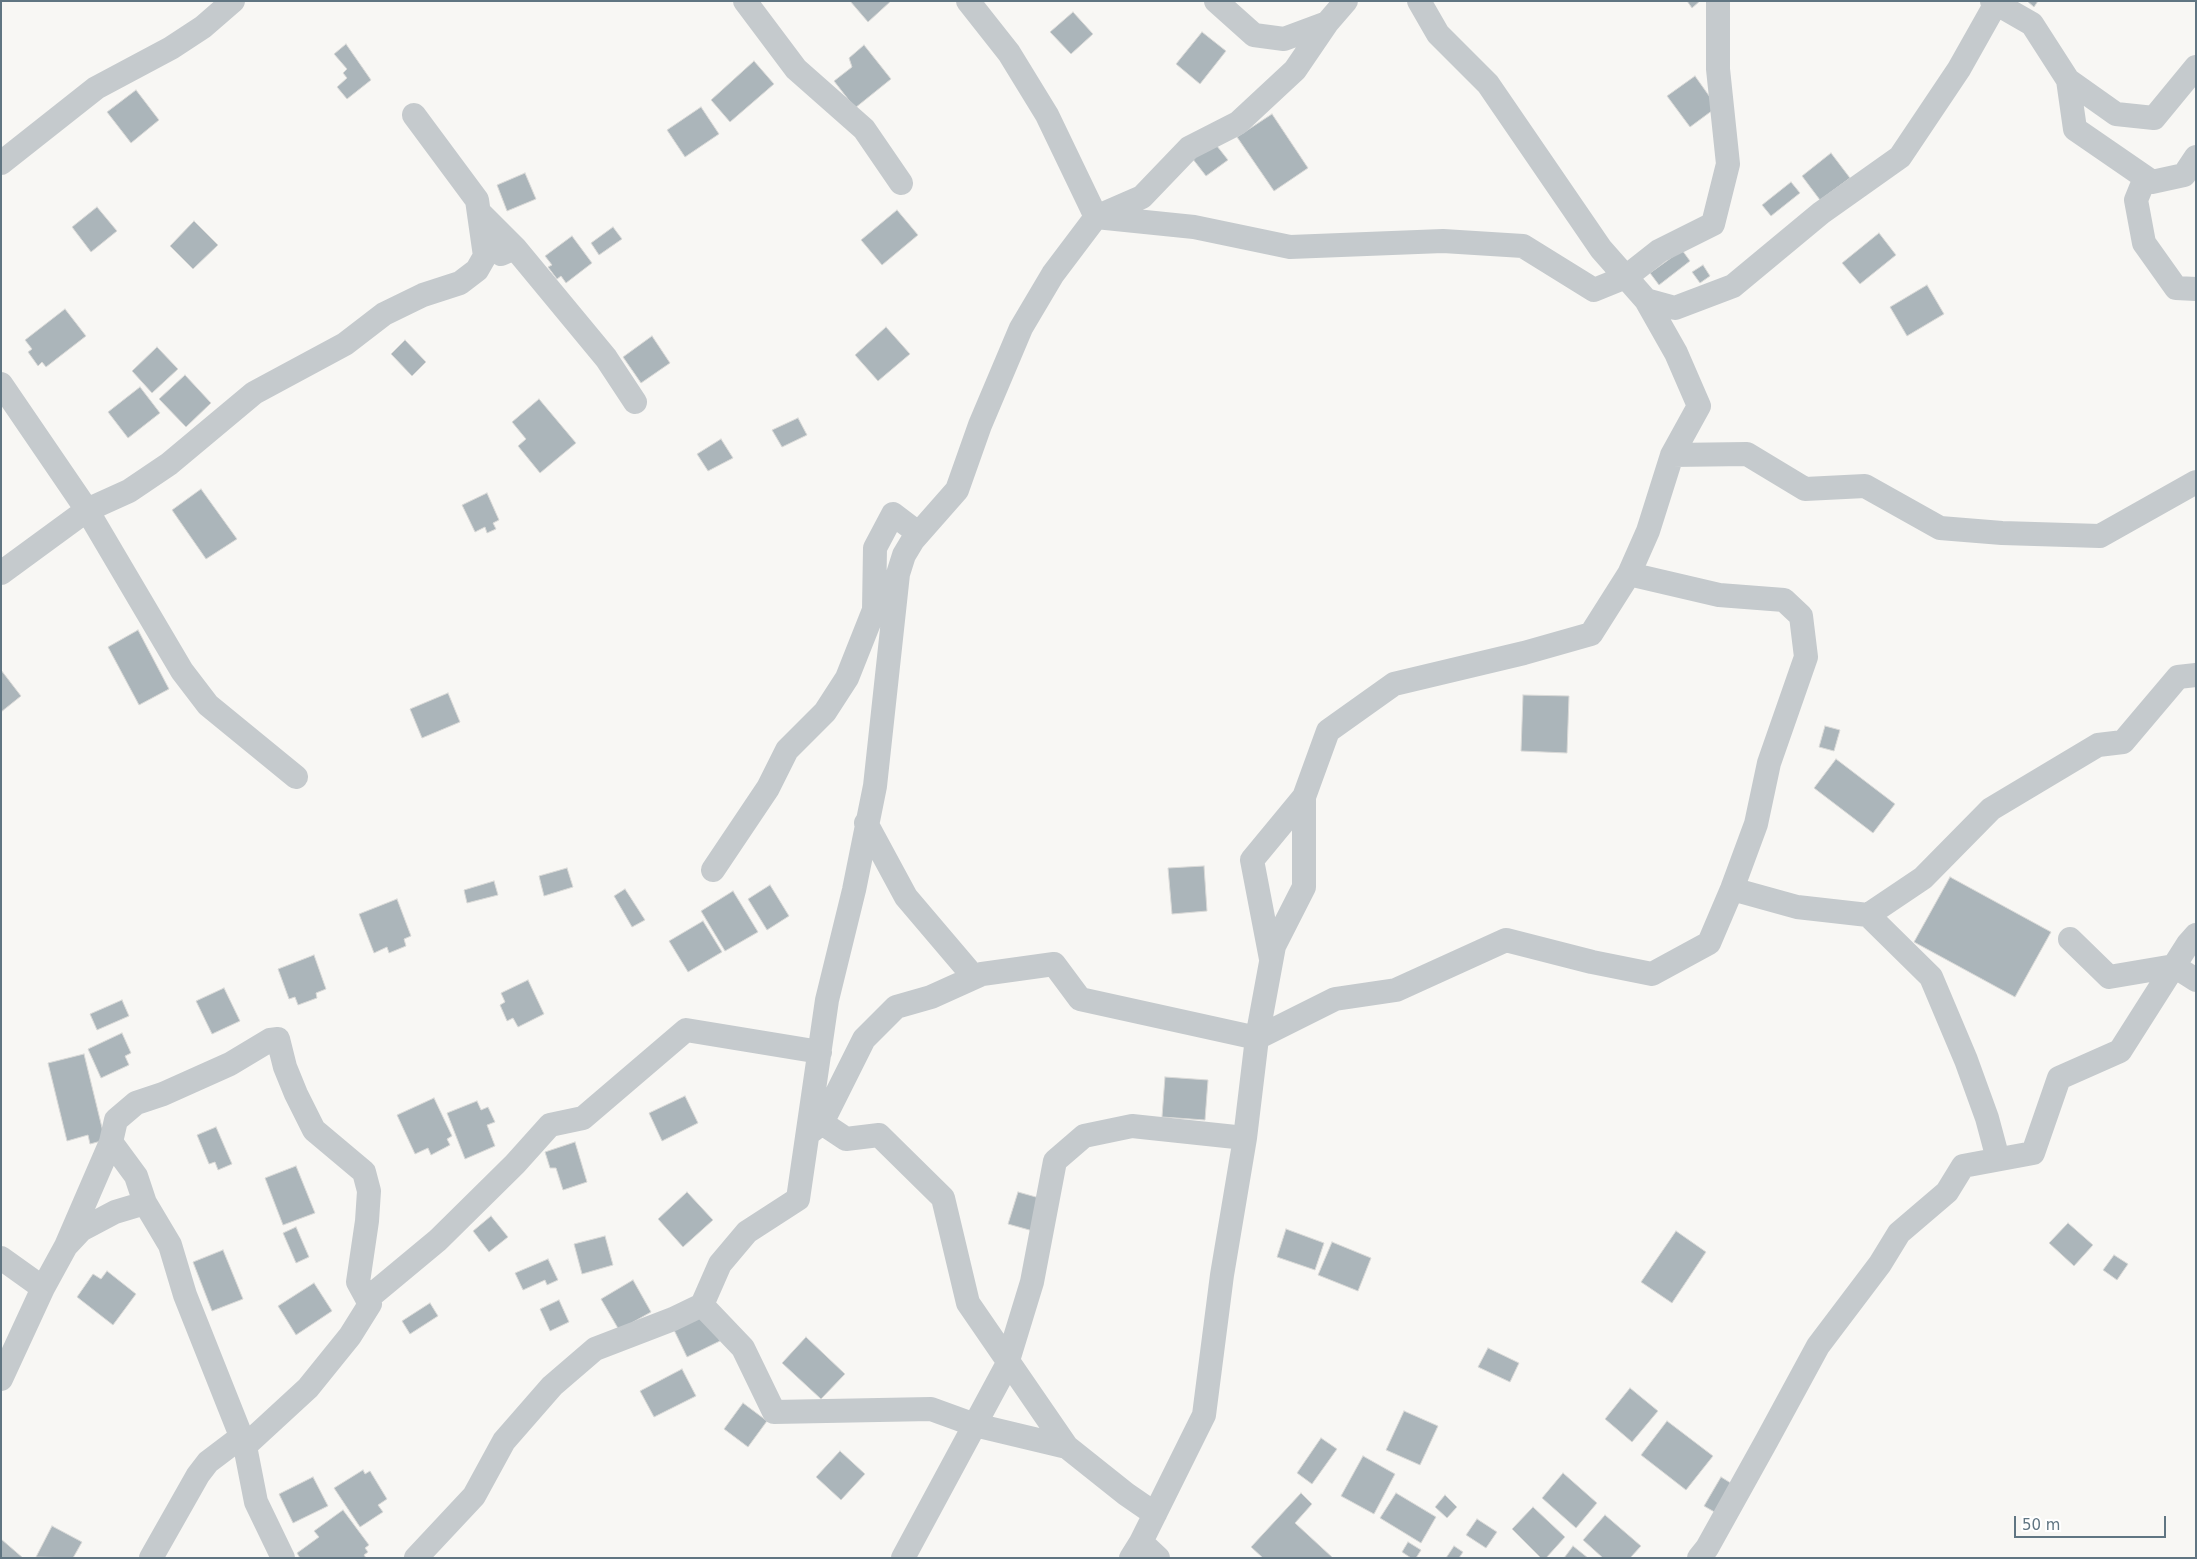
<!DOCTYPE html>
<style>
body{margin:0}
#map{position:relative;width:2197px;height:1559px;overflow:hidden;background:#f8f7f4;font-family:"DejaVu Sans",sans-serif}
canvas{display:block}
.frame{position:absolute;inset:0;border:2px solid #607582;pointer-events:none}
.scale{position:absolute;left:2014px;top:1516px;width:152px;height:22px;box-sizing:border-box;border:2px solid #607582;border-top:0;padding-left:6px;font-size:15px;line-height:18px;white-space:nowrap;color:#607582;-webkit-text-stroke:4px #fff;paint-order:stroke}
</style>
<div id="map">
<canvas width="2197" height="1559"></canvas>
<div class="frame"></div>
<div class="scale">50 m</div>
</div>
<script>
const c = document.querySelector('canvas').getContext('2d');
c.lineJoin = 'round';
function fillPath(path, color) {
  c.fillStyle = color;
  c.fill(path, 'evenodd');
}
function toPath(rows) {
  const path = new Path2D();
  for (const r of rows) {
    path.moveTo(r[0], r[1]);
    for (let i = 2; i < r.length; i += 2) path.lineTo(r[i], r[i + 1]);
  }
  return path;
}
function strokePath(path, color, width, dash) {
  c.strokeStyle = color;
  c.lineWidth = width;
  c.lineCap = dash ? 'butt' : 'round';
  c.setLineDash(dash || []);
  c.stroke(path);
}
const building = toPath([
 [850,1,891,1,868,22,850,1],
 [1687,1,1700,1,1692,8,1687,1],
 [2027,1,2038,1,2034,7,2027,1],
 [1073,12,1093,34,1071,54,1050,32,1073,12],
 [1202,32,1226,51,1200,84,1176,64,1202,32],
 [346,44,371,80,347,99,337,87,347,78,343,73,347,69,334,54,346,44],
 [864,45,891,79,855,108,834,81,852,67,849,58,864,45],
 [754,61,774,84,730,122,711,100,754,61],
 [1695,76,1717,107,1690,127,1667,96,1695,76],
 [136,90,159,120,131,143,107,112,136,90],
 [701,107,719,134,685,157,667,130,701,107],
 [1272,114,1308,168,1274,191,1237,137,1272,114],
 [1213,141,1228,160,1206,176,1192,158,1213,141],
 [1831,153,1850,178,1820,200,1802,176,1831,153],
 [525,173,536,199,507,211,497,185,525,173],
 [1791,182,1800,193,1771,216,1762,205,1791,182],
 [97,207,117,231,91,252,72,227,97,207],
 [897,210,918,235,882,265,861,240,897,210],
 [194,221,218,245,193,269,170,246,194,221],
 [613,227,622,239,599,255,591,243,613,227],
 [1879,233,1896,255,1860,284,1842,263,1879,233],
 [572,236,592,263,566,283,561,276,557,279,548,267,552,265,545,256,572,236],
 [1682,250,1690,261,1659,285,1650,273,1682,250],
 [1703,265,1710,276,1700,283,1692,272,1703,265],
 [1927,285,1944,314,1907,336,1890,307,1927,285],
 [65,309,86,336,46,367,42,362,38,366,28,352,32,349,25,340,65,309],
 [886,327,910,354,878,381,855,355,886,327],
 [652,336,670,363,641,383,623,357,652,336],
 [405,340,426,362,412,376,391,354,405,340],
 [157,347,178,369,152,393,132,371,157,347],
 [185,375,211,403,186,427,159,399,185,375],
 [140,387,160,413,128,438,108,412,140,387],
 [539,399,576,443,540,473,518,446,526,439,512,422,539,399],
 [798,418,807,435,782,447,772,430,798,418],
 [721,439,733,458,708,471,697,454,721,439],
 [201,489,237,539,206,559,172,510,201,489],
 [487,493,499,520,493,523,496,529,487,533,485,527,475,532,462,505,487,493],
 [138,630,169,689,139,705,108,647,138,630],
 [1,670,21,696,1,712,1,670],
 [448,693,460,722,422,738,410,709,448,693],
 [1523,695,1569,696,1567,753,1521,751,1523,695],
 [1825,726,1840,730,1834,751,1819,747,1825,726],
 [1836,759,1895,804,1873,833,1814,788,1836,759],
 [1204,866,1207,911,1172,914,1168,868,1204,866],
 [567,868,573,887,544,896,539,876,567,868],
 [1950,877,2051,932,2015,997,1914,942,1950,877],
 [494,881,498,895,467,903,464,890,494,881],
 [770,885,789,916,767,930,748,899,770,885],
 [625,889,645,920,632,927,614,896,625,889],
 [733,891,758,932,725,951,701,911,733,891],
 [397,899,411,936,404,939,406,946,389,953,387,947,374,953,359,914,397,899],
 [703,921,722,952,688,972,669,941,703,921],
 [314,955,326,989,316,993,317,998,298,1005,295,997,289,999,278,969,314,955],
 [528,980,544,1014,518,1027,513,1018,507,1021,500,1005,505,1002,501,993,528,980],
 [224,988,240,1021,212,1034,196,1001,224,988],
 [122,1000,129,1016,97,1030,90,1014,122,1000],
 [122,1033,131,1053,125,1056,129,1065,101,1078,88,1049,122,1033],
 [84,1054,105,1140,90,1144,88,1135,67,1141,48,1063,84,1054],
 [1165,1077,1208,1080,1205,1120,1162,1117,1165,1077],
 [685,1096,698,1123,662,1141,649,1113,685,1096],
 [434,1098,452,1136,447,1139,450,1145,431,1155,428,1148,415,1154,397,1115,434,1098],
 [477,1101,481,1110,488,1107,495,1122,487,1125,495,1146,465,1159,447,1113,477,1101],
 [216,1127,232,1164,218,1170,215,1162,209,1164,197,1135,216,1127],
 [575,1142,587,1182,563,1190,556,1168,550,1168,545,1152,575,1142],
 [296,1166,315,1213,283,1225,265,1178,296,1166],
 [687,1192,713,1220,683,1247,658,1219,687,1192],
 [1018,1192,1043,1199,1033,1231,1008,1224,1018,1192],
 [491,1216,508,1237,489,1252,473,1231,491,1216],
 [2068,1223,2093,1245,2074,1266,2049,1243,2068,1223],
 [296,1227,309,1257,296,1263,283,1233,296,1227],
 [1286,1229,1324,1243,1315,1270,1277,1257,1286,1229],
 [1676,1231,1706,1252,1672,1303,1641,1282,1676,1231],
 [605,1236,613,1265,582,1274,574,1244,605,1236],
 [1332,1242,1371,1258,1358,1291,1318,1275,1332,1242],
 [223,1250,243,1299,212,1311,193,1262,223,1250],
 [2114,1255,2128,1264,2117,1280,2103,1270,2114,1255],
 [548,1259,558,1280,547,1285,545,1280,523,1290,515,1273,548,1259],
 [107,1271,136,1294,113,1325,77,1297,93,1274,101,1279,107,1271],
 [633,1280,651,1312,619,1330,601,1299,633,1280],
 [314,1283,332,1311,296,1335,278,1306,314,1283],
 [559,1300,569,1322,550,1331,540,1309,559,1300],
 [430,1303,438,1316,410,1334,402,1321,430,1303],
 [707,1314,720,1341,687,1357,674,1330,707,1314],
 [806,1337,845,1374,821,1399,782,1363,806,1337],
 [1488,1348,1519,1363,1510,1382,1478,1367,1488,1348],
 [682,1369,696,1396,654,1417,640,1391,682,1369],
 [1630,1388,1658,1411,1632,1442,1605,1419,1630,1388],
 [743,1403,767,1421,748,1447,724,1429,743,1403],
 [1404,1411,1438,1426,1420,1465,1386,1450,1404,1411],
 [1667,1421,1713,1456,1686,1490,1641,1455,1667,1421],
 [1321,1438,1337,1449,1312,1484,1297,1473,1321,1438],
 [840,1451,865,1474,841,1500,816,1477,840,1451],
 [1363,1456,1395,1474,1374,1514,1341,1496,1363,1456],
 [363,1470,365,1474,370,1471,387,1499,378,1505,383,1512,360,1527,334,1488,363,1470],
 [1563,1473,1597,1503,1576,1528,1542,1498,1563,1473],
 [313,1477,328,1506,293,1523,279,1494,313,1477],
 [1721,1477,1734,1485,1718,1514,1704,1506,1721,1477],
 [1301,1493,1312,1504,1295,1523,1333,1558,1263,1558,1251,1547,1301,1493],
 [1396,1493,1436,1517,1421,1543,1380,1518,1396,1493],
 [1445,1495,1457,1507,1447,1518,1435,1507,1445,1495],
 [1533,1507,1565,1537,1546,1558,1541,1558,1512,1529,1533,1507],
 [343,1510,369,1545,365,1548,368,1552,364,1555,366,1558,300,1558,297,1553,319,1537,314,1531,343,1510],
 [1605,1515,1641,1546,1630,1558,1603,1558,1583,1540,1605,1515],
 [1477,1519,1497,1532,1486,1548,1466,1535,1477,1519],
 [52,1526,82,1542,73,1558,36,1557,52,1526],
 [1,1539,23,1558,1,1558,1,1539],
 [1408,1542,1421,1550,1416,1558,1411,1558,1402,1552,1408,1542],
 [1454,1546,1463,1552,1459,1558,1446,1558,1454,1546],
 [1573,1546,1588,1558,1564,1558,1573,1546]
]);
const minor = toPath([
 [745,1,796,69,864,129,901,183],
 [968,1,1009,53,1047,115,1096,217,1194,227,1290,247,1443,241,1523,246,1594,290,1626,277,1659,251,1713,224,1728,164,1718,69,1718,1],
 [1992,1,2032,24,2068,80,2116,114,2154,118,2196,67],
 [1327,23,1346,1],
 [2068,80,2075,129,2152,182,2184,175,2196,157],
 [1,163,96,88,171,48,203,27,233,1],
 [2145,178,2136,200,2144,243,2176,288,2196,289],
 [479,212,515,248,501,254],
 [515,248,606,358,635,402],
 [1646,300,1675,308,1733,286,1821,213,1900,157,1959,69,1995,5],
 [1,384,87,510,1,573],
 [1672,455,1747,454,1805,489,1865,486,1940,528,2002,533,2100,536,2196,482],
 [296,777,208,705,182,671,87,510,129,491,169,464,254,393,345,344,384,314,423,295,460,283,477,270,485,256,477,200,414,115],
 [866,823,906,897,974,977],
 [713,870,768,788,787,750,825,712,847,678,874,610,875,548,893,514,918,533],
 [1732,889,1797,907,1868,915,1923,878,1991,809,2098,745,2123,742,2178,677,2196,675],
 [1868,915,1931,977,1966,1060,1987,1118,1998,1159],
 [2070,939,2109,977,2174,966,2196,980],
 [1271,959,1252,860,1304,797],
 [822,1123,846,1139,879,1135,943,1198,968,1303,1067,1447],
 [809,1133,822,1123,864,1039,896,1007,931,997,982,974,1054,964,1080,999,1257,1038,1335,999,1396,990,1506,940,1592,962,1652,974,1709,943,1732,889,1756,824,1769,763,1806,657,1801,616,1784,600,1719,595,1629,574,1648,531,1672,455,1699,406,1676,353,1646,300,1601,249,1488,84,1438,34,1419,1],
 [111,1142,116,1120,136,1103,163,1094,230,1064,270,1040,278,1039,285,1067,296,1094,314,1130,364,1172,369,1191,367,1221,358,1282,370,1304,350,1336,308,1388,245,1446,185,1295,170,1245,145,1203],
 [1,1258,43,1288,1,1379],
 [43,1288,66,1246,81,1230,115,1212,145,1203,136,1176,111,1142,66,1246],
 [367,1299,438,1240,515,1164,550,1125,583,1118,686,1030,820,1052],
 [702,1305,743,1348,774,1412,931,1409,975,1425,1067,1447,1126,1494,1155,1514],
 [245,1446,256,1502,283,1558],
 [1141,1542,1158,1558],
 [151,1558,198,1475,208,1462,241,1437],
 [416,1558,474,1496,504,1441,552,1386,595,1349,673,1319,702,1305,720,1264,747,1232,798,1199,827,1000,854,890,875,786,898,574,904,555,913,540,957,490,980,425,1021,328,1053,274,1096,217,1142,197,1189,148,1238,123,1295,70,1327,23,1284,39,1254,35,1216,1],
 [903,1558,1006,1367,1032,1282,1055,1161,1084,1136,1132,1126,1245,1138],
 [1131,1558,1141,1542,1204,1415,1222,1275,1245,1138,1257,1038,1274,946,1304,887,1304,797,1328,731,1394,684,1524,653,1591,634,1629,574],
 [1699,1558,1707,1548,1767,1440,1818,1346,1880,1264,1899,1233,1947,1192,1963,1166,2033,1153,2059,1078,2120,1051,2188,944,2196,935]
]);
fillPath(building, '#abb5ba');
strokePath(building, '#d9d9d7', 1);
strokePath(minor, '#c5cacd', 24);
</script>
